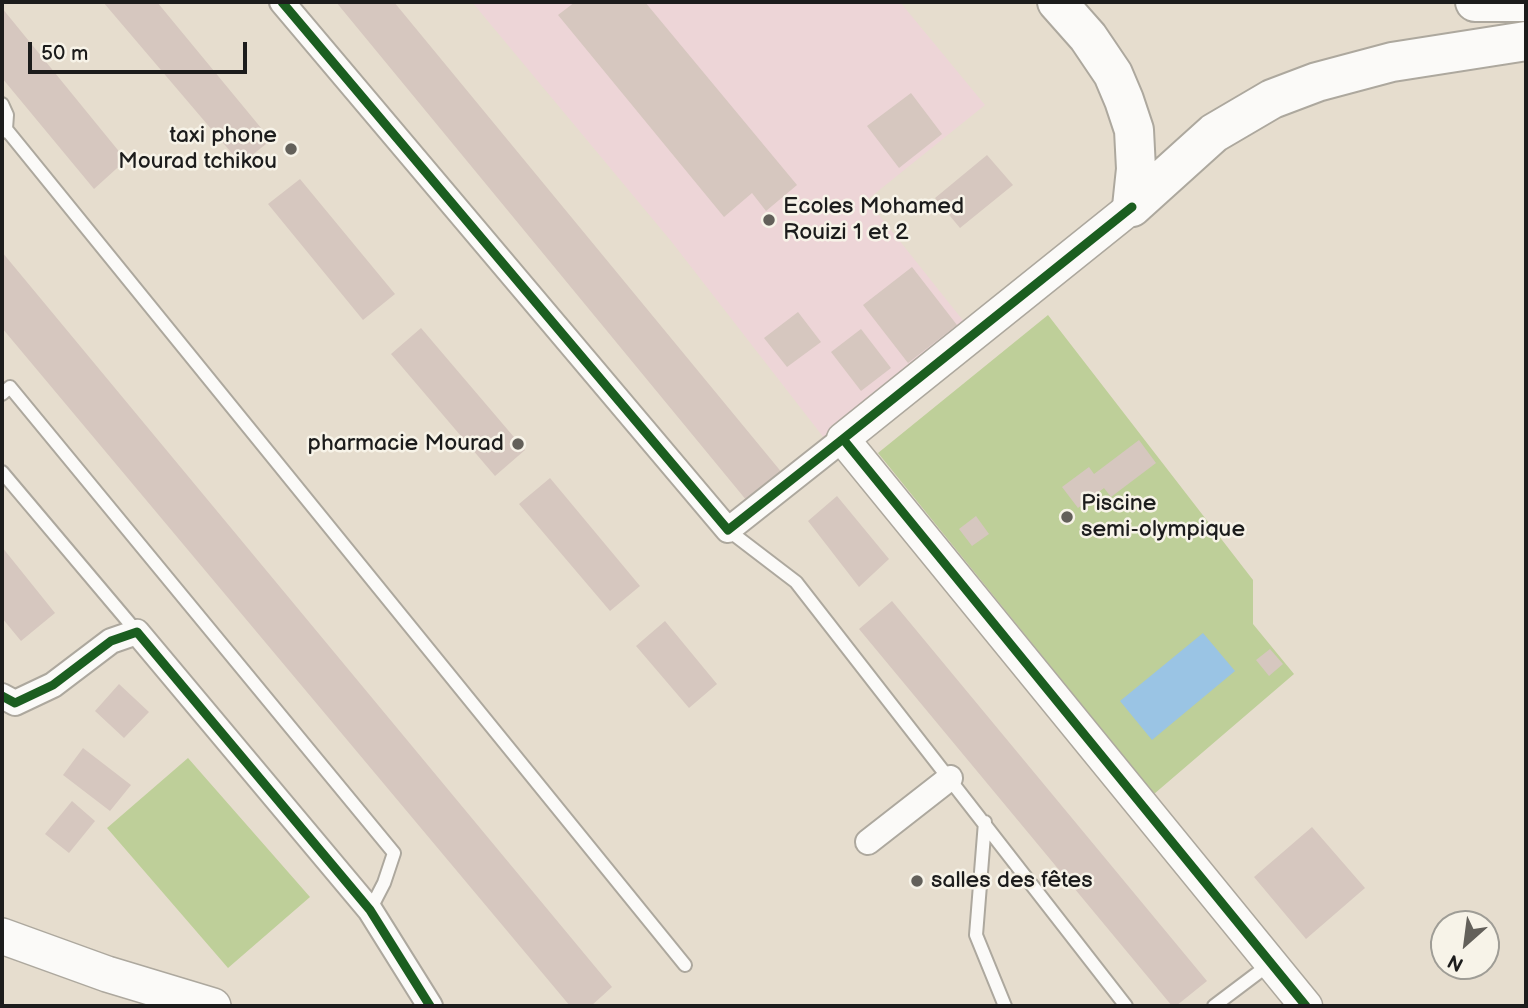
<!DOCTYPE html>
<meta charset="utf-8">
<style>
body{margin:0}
#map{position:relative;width:1528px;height:1008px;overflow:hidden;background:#e6ddce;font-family:"Balsamiq Sans",sans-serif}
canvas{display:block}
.frame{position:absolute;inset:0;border:4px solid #1c1c1c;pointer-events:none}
.north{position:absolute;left:1430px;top:910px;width:70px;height:70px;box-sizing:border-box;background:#f7f3e8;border:2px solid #9f9d96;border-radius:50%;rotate:208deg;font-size:19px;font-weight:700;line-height:28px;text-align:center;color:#1c1c1c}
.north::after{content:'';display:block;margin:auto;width:24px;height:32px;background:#63605a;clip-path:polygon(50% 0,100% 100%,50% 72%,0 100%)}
.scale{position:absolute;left:28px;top:42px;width:219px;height:32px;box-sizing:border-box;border:4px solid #1c1c1c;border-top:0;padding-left:9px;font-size:21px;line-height:24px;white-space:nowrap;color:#1c1c1c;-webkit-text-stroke:5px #f7f3e8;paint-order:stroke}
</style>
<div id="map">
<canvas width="1528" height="1008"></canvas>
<div class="frame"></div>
<div class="north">N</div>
<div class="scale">50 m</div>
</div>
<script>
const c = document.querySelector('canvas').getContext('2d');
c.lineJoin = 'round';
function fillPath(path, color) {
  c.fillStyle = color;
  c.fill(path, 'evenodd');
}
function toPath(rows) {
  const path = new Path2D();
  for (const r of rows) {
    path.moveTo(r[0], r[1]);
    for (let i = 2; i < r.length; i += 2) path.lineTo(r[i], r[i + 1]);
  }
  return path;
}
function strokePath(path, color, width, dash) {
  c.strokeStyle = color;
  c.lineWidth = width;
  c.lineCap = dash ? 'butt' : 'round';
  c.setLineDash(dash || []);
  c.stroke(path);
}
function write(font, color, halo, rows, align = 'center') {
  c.font = font + ' "Balsamiq Sans",sans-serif';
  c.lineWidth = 5;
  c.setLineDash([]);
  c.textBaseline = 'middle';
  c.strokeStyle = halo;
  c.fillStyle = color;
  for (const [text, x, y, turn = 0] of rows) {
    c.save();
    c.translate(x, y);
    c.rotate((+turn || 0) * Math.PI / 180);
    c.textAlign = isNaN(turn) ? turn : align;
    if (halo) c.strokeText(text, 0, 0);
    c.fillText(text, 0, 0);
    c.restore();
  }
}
const built = toPath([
 [472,2,900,2,985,105,867,200,969,328,824,438,671,241]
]);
const green = toPath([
 [1048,315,1253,580,1253,624,1294,674,1154,794,878,453],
 [188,758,310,897,228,968,107,828]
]);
const water = toPath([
 [1203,633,1235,671,1152,740,1120,701]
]);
const building = toPath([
 [103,2,157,2,271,140,241,164],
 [336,2,394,2,783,474,747,501],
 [575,2,645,2,797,185,766,211,752,193,724,217,558,15],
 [2,8,126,160,94,189,2,78],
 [911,93,942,134,899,168,867,126],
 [987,155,1013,185,960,228,935,198],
 [300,179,395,294,363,320,268,204],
 [2,252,612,987,591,1006,570,1006,2,328],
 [912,267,957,325,908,363,863,305],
 [798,312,821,342,787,367,764,338],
 [421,328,525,450,495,476,391,354],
 [861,329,891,368,861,391,831,352],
 [1139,440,1156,463,1111,497,1104,488,1078,508,1062,487,1089,467,1094,474],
 [550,478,640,586,610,611,519,504],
 [837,496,889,559,859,587,808,521],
 [976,516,989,534,972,546,959,529],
 [2,547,55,613,21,641,2,618],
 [892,601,1207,981,1176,1006,1172,1006,859,629],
 [665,621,717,684,689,708,636,646],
 [1270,649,1283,664,1269,676,1256,660],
 [119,684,149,712,124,738,95,711],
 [83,748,131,785,110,811,63,775],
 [72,801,95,821,69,853,45,834],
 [1312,827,1365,888,1306,939,1254,877]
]);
const service = toPath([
 [2,104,7,115,6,129],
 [2,132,6,129,685,965],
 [2,394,10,387,394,853,384,883,370,910],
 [2,472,137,632],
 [728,530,796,582,1126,1006],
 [985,822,976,935,1005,1006],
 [1214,1006,1271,963]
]);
const minor = toPath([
 [282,2,728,530,843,439],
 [2,696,15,703,53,685,111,641,137,632,370,910,430,1006],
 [868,842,950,778]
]);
const tertiary = toPath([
 [1132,207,843,439,1306,1006]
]);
const secondary = toPath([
 [2,936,107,974,213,1006]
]);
const trunk = toPath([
 [1057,2,1088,37,1113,74,1124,100,1134,130,1136,169,1132,207],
 [1475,2,1526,2],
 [1132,207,1214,133,1272,99,1317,82,1392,62,1526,41]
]);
const cycleway = toPath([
 [282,2,728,530,843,439],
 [1132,207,843,439,1306,1006],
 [2,696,15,703,53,685,111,641,137,632,370,910,430,1006]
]);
const markers = [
 [291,149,7,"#63605a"],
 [769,220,7,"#63605a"],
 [518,444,7,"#63605a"],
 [1067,517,7,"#63605a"],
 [917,881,7,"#63605a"]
];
const poiNames = [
 ["taxi phone",277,136,"right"],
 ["Mourad tchikou",277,162,"right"],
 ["Ecoles Mohamed",783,207],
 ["Rouizi 1 et 2",783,233],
 ["pharmacie Mourad",504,444,"right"],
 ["Piscine",1081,504],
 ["semi-olympique",1081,530],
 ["salles des fêtes",931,881]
];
fillPath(built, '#edd5d7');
fillPath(green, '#becf99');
fillPath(water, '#9ac4e4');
fillPath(building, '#d6c7bf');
strokePath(service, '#ada89e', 16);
strokePath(minor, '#ada89e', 28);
strokePath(tertiary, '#ada89e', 35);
strokePath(secondary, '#ada89e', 38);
strokePath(trunk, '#ada89e', 42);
strokePath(service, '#fbfaf8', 12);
strokePath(minor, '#fbfaf8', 24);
strokePath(tertiary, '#fbfaf8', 32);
strokePath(secondary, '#fbfaf8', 35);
strokePath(trunk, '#fbfaf8', 38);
strokePath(cycleway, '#1b5e20', 9);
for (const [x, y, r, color] of markers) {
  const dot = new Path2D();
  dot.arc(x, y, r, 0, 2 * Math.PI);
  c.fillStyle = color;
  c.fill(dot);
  strokePath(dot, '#f7f3e8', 2.5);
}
write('23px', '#1c1c1c', '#f7f3e8', poiNames, 'left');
</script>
